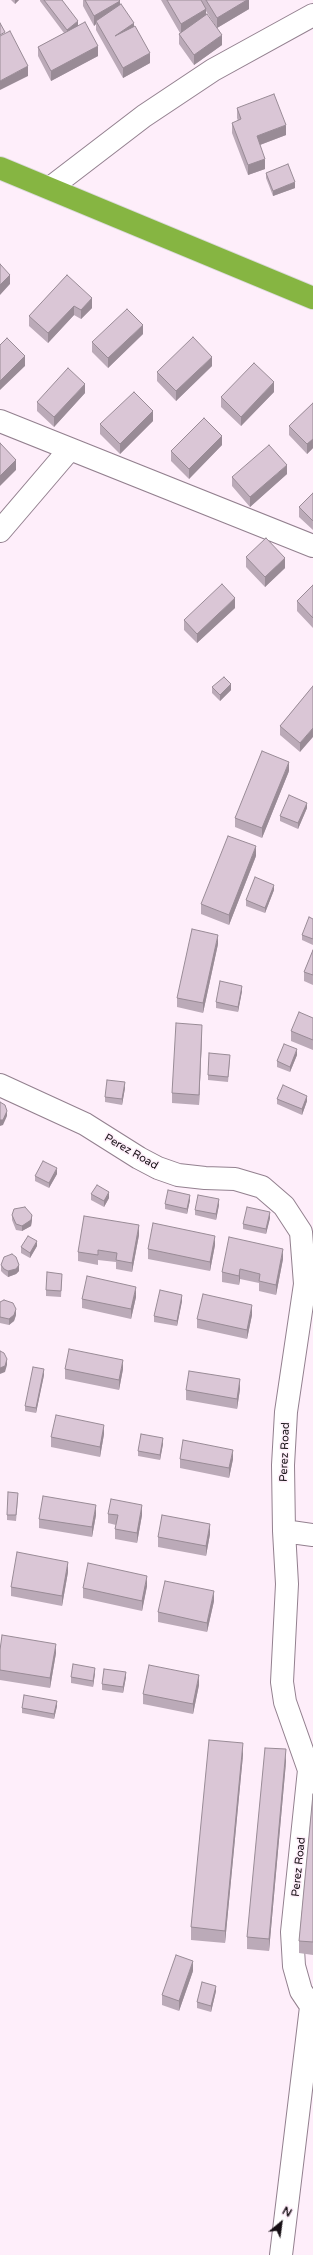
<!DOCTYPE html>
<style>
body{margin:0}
#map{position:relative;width:313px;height:2255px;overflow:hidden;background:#feeefa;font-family:"Varela Round",sans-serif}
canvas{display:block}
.north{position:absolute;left:261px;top:2203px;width:40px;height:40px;-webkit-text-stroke:3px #feeefa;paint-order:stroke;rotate:29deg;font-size:11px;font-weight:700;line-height:16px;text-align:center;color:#160f14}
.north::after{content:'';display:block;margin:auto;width:14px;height:18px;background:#160f14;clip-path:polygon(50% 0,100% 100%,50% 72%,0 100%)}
</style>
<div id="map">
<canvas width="313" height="2255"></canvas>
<div class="north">N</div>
</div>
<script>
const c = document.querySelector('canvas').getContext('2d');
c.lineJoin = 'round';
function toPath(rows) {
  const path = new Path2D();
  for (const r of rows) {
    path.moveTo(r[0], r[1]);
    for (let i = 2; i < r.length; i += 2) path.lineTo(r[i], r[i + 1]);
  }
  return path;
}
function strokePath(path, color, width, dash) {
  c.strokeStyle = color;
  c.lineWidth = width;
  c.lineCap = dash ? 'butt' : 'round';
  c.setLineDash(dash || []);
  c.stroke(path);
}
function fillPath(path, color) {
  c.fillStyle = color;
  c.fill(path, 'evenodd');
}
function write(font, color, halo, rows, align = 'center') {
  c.font = font + ' "Varela Round",sans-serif';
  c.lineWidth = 3;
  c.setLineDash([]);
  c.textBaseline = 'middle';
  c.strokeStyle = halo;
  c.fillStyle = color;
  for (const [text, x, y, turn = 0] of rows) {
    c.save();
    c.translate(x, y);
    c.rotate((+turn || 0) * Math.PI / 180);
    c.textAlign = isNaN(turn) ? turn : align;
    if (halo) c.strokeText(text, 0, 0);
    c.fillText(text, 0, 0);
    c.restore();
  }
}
const minor = toPath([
 [50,188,144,116,213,70,313,15],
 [0,421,313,546],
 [0,531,70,449],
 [0,1085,85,1124,139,1158,158,1168,178,1175,205,1178,235,1179,262,1187,284,1206,301,1232,305,1284,286,1412,283,1465,284,1531,287,1584,282,1682,285,1702,309,1770,292,1932,294,1966,301,1991,313,2009],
 [284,1531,313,1535],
 [281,2255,311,2007]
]);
const highway = toPath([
 [0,168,313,298]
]);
const wall = toPath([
 [11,0,19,0,15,4],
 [40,0,62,0,98,56,51,81,38,56,38,47,64,33,40,1],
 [83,0,119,0,120,5,134,26,150,63,123,78,96,30,96,24,94,26,83,6],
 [161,0,249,0,249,9,217,28,206,11,206,15,222,45,194,65,179,44,179,34,180,33],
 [237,108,286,135,260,145,265,169,248,175,232,133,232,123,238,121,237,118],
 [266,173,295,188,273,196,266,178],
 [67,275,92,308,81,319,74,315,48,343,29,326,29,316],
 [143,334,108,368,92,352,92,342],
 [212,366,176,401,157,381,157,372],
 [274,392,241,426,221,407,221,397],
 [85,393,54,427,37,411,37,402],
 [313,403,313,448,307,454,289,435,289,426],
 [153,421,120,454,100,434,100,424],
 [222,445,189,479,171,461,171,451],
 [287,474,250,507,232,486,232,477],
 [313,493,313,530,299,517,299,507],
 [246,557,285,568,265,587,246,567],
 [313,585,313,628,297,611,297,601],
 [235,608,197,643,184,630,184,620],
 [313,686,300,752,280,735,280,726],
 [212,687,231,690,220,701,212,693],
 [289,771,262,838,235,827,235,818],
 [307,808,298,829,280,821,280,816],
 [256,856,229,925,201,914,201,904],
 [274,890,265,913,246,906,246,900],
 [313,919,313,945,302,940,302,935],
 [218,944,203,1013,177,1007,177,998],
 [313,950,313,985,304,981,304,972],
 [242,991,238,1012,216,1008,216,1002],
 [313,1018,313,1050,291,1041,291,1031],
 [202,1035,199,1105,172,1103,172,1093],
 [297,1055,290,1072,277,1067,277,1061],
 [230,1060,228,1082,208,1080,208,1075],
 [125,1088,122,1105,105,1102,105,1097],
 [277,1099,307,1101,302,1115,277,1104],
 [57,1174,49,1188,35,1181,35,1176],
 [91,1194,109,1198,104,1207,91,1200],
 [190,1200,187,1214,165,1209,165,1204],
 [219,1205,216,1220,195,1215,195,1210],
 [12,1215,32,1220,31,1226,22,1231,16,1230,12,1220],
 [270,1218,266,1234,243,1229,243,1224],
 [139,1235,132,1272,116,1269,116,1262,98,1260,98,1265,78,1261,78,1252],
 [215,1245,210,1271,148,1259,148,1249],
 [37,1246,30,1258,21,1253,21,1247],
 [283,1259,276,1295,259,1291,259,1283,240,1279,239,1285,222,1282,222,1272],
 [1,1265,19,1271,16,1274,8,1277,4,1274,1,1271],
 [62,1279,61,1297,46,1296,46,1290],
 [136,1297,131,1319,82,1308,82,1299],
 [182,1301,177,1326,154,1322,154,1316],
 [0,1302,16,1315,14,1321,9,1325,0,1323],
 [252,1315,247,1339,197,1328,197,1319],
 [65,1369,123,1369,119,1390,65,1379],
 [44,1375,36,1413,25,1411,25,1406],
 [240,1389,237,1409,186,1400,186,1390],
 [104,1434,100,1457,51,1447,51,1437],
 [163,1444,160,1460,138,1456,138,1451],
 [180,1459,233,1459,229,1478,180,1468],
 [18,1499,16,1521,7,1520,7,1515],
 [108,1514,142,1515,137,1543,115,1539,115,1529,116,1525,108,1523],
 [96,1515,92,1537,39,1528,39,1519],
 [210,1534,206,1556,158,1547,158,1537],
 [68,1572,62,1606,11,1596,11,1587],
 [147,1586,142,1611,83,1598,83,1588],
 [214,1601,207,1632,158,1622,158,1612],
 [0,1650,56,1653,50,1688,0,1680],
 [95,1673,93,1687,71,1683,71,1677],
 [126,1677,123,1693,102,1690,102,1684],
 [199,1685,193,1714,143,1704,143,1694],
 [57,1706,54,1719,22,1713,22,1708],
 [243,1755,225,1943,191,1940,191,1927],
 [286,1762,269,1951,247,1949,247,1937],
 [313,1794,313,1955,299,1953,299,1941],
 [193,1971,179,2011,162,2005,162,1995],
 [216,1991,211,2012,197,2008,197,2002]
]);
const shadedWall = toPath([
 [15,0,19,0,15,4],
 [247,0,249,0,249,9,217,28,217,18],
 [120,1,120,11,96,21,96,24,94,26,94,16],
 [206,9,206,19,181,34,181,24],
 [78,21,78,27,67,36,67,30],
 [134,23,134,33,115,36],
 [222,35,222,45,194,65,194,55],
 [98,46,98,56,51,81,51,71],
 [150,53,150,63,123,78,123,68],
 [28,66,28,76,0,90,0,81],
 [286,125,286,135,257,146,257,136],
 [265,159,265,169,248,175,248,165],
 [295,182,295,188,273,196,273,191],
 [10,275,10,284,0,295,0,285],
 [92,298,92,308,81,319,81,310],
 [74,306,74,315,48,343,48,333],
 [143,325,143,334,108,368,108,358],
 [25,356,25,366,0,390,0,381],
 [212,357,212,366,176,401,176,391],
 [274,382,274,392,241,426,241,417],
 [85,384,85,393,54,427,54,417],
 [153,411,153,421,120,454,120,444],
 [222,436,222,445,189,479,189,469],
 [313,439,313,448,307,454,307,444],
 [16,460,16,470,0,486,0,476],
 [287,465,287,474,250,507,250,497],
 [285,558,285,568,265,587,265,577],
 [235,598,235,608,197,643,197,634],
 [231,684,231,690,220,701,220,695],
 [313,728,313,737,300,752,300,743],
 [289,762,289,771,262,838,262,828],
 [307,803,307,808,298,829,298,823],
 [256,846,256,856,229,925,229,915],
 [274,885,274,890,265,913,265,908],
 [218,935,218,944,203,1013,203,1003],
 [242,986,242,991,238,1012,238,1007],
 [202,1025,202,1035,199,1105,199,1095],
 [297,1049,297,1055,290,1072,290,1067],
 [125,1082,125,1088,122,1105,122,1099],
 [307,1096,307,1101,302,1115,302,1109],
 [7,1111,7,1116,3,1125,0,1126,0,1120],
 [57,1168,57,1174,49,1188,49,1183],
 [109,1192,109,1198,104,1207,104,1201],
 [190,1195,190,1200,187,1214,187,1209],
 [219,1199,219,1205,216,1220,216,1214],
 [270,1212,270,1218,266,1234,266,1229],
 [32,1215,32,1220,31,1226,22,1231,22,1226],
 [139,1225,139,1235,132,1272,132,1263],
 [215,1236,215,1245,210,1271,210,1262],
 [37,1241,37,1246,30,1258,30,1253],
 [283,1249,283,1259,276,1295,276,1285],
 [19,1265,19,1271,16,1274,8,1277,8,1271],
 [240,1269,240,1279,239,1285,239,1276],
 [136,1287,136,1297,131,1319,131,1309],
 [182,1295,182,1301,177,1326,177,1321],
 [252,1305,252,1315,247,1339,247,1330],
 [16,1309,16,1315,14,1321,9,1325,9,1319],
 [7,1359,7,1365,5,1372,0,1374,0,1368],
 [123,1360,123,1369,119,1390,119,1380],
 [44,1369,44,1375,36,1413,36,1408],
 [240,1379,240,1389,237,1409,237,1399],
 [104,1425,104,1434,100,1457,100,1447],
 [163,1438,163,1444,160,1460,160,1455],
 [233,1450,233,1459,229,1478,229,1468],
 [96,1505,96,1515,92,1537,92,1527],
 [142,1505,142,1515,137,1543,137,1533],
 [210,1524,210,1534,206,1556,206,1546],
 [68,1562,68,1572,62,1606,62,1596],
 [147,1576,147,1586,142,1611,142,1601],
 [214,1591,214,1601,207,1632,207,1623],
 [56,1644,56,1653,50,1688,50,1678],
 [95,1668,95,1673,93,1687,93,1681],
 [126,1672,126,1677,123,1693,123,1687],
 [199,1675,199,1685,193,1714,193,1704],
 [57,1701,57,1706,54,1719,54,1714],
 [243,1743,243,1755,225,1943,225,1931],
 [286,1749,286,1762,269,1951,269,1939],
 [193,1961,193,1971,179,2011,179,2001],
 [216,1986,216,1991,211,2012,211,2006]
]);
const building = toPath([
 [44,0,62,0,78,21,67,30,44,0],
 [85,0,119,0,120,1,94,16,85,0],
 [167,0,201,0,206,9,181,24,167,0],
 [206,0,247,0,217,18,206,0],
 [121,4,134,23,115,36,135,26,150,53,123,68,96,21,121,4],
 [207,14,222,35,194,55,179,34,207,14],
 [85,22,98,46,51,71,38,47,85,22],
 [0,23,5,32,0,35,0,23],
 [10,31,28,66,0,81,0,36,10,31],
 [274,94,286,125,257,136,265,159,248,165,232,123,241,119,237,108,274,94],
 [288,164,295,182,273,191,266,173,288,164],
 [0,264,10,275,0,285,0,264],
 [67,275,92,298,81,310,74,306,48,333,29,316,67,275],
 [127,309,143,325,108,358,92,342,127,309],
 [193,337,212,357,176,391,157,372,193,337],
 [7,338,25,356,0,381,0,345,7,338],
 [254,363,274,382,241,417,221,397,254,363],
 [68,368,85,384,54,417,37,402,68,368],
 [134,392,153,411,120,444,100,424,134,392],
 [313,403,313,439,307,444,289,426,313,403],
 [204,418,222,436,189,469,171,451,204,418],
 [0,443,16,460,0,476,0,443],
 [269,445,287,465,250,497,232,477,269,445],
 [313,493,313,521,299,507,313,493],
 [266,538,285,558,265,577,246,557,266,538],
 [222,584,235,598,197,634,184,620,222,584],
 [313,585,313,618,297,601,313,585],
 [224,677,231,684,220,695,212,687,224,677],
 [313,686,313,728,300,743,280,726,313,686],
 [262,751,289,762,262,828,235,818,262,751],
 [289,795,307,803,298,823,280,816,289,795],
 [228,836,256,846,229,915,201,904,228,836],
 [255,877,274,885,265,908,246,900,255,877],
 [309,917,313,919,313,939,302,935,309,917],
 [192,929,218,935,203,1003,177,998,192,929],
 [313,950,313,975,304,972,313,950],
 [220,981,242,986,238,1007,216,1002,220,981],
 [299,1012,313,1018,313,1040,291,1031,299,1012],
 [176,1023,202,1025,199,1095,172,1093,176,1023],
 [284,1044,297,1049,290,1067,277,1061,284,1044],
 [209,1053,230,1055,228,1077,208,1075,209,1053],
 [107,1080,125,1082,122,1099,105,1097,107,1080],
 [283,1085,307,1096,302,1109,277,1099,283,1085],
 [0,1102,5,1105,7,1111,3,1120,0,1120,0,1102],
 [43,1161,57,1168,49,1183,35,1176,43,1161],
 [97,1185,109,1192,104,1201,91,1194,97,1185],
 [168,1190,190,1195,187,1209,165,1204,168,1190],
 [198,1195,219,1199,216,1214,195,1210,198,1195],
 [25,1207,32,1215,31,1220,22,1226,16,1224,12,1215,14,1209,25,1207],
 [247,1207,270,1212,266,1229,243,1224,247,1207],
 [84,1216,139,1225,132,1263,116,1260,117,1253,98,1250,98,1255,78,1252,84,1216],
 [153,1223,215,1236,210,1262,148,1249,153,1223],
 [28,1236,37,1241,30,1253,21,1247,28,1236],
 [229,1237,283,1249,276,1285,259,1281,260,1274,240,1269,239,1276,222,1272,229,1237],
 [12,1254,16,1257,19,1265,16,1269,8,1271,4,1269,1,1265,4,1257,12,1254],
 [47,1272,62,1274,61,1291,46,1290,47,1272],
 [87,1276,136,1287,131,1309,82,1299,87,1276],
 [160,1290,182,1295,177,1321,154,1316,160,1290],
 [203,1294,252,1305,247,1330,197,1319,203,1294],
 [4,1300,13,1303,16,1309,14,1315,9,1319,0,1317,0,1302,4,1300],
 [69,1349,123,1360,119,1380,65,1369,69,1349],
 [0,1351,4,1353,7,1359,5,1366,0,1368,0,1351],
 [33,1367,44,1369,36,1408,25,1406,33,1367],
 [189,1371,240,1379,237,1399,186,1390,189,1371],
 [56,1415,104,1425,100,1447,51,1437,56,1415],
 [141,1434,163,1438,160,1455,138,1451,141,1434],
 [183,1440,233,1450,229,1468,180,1459,183,1440],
 [8,1492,18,1493,16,1515,7,1515,8,1492],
 [43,1496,96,1505,92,1527,39,1519,43,1496],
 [111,1499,142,1505,137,1533,115,1529,118,1515,108,1514,111,1499],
 [162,1515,210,1524,206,1546,158,1537,162,1515],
 [17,1552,68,1562,62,1596,11,1587,17,1552],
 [88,1563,147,1576,142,1601,83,1588,88,1563],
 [165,1581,214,1591,207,1623,158,1612,165,1581],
 [2,1635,56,1644,50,1678,0,1670,0,1650,2,1635],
 [73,1664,95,1668,93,1681,71,1677,73,1664],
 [149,1665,199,1675,193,1704,143,1694,149,1665],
 [104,1669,126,1672,123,1687,102,1684,104,1669],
 [24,1695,57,1701,54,1714,22,1708,24,1695],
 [209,1740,243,1743,225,1931,191,1927,209,1740],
 [265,1748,286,1749,269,1939,247,1937,265,1748],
 [313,1794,313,1942,299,1941,313,1794],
 [176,1955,193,1961,179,2001,162,1995,176,1955],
 [202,1982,216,1986,211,2006,197,2002,202,1982]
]);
const streetNames = [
 ["Perez Road",131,1152,30],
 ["Perez Road",285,1452,-88],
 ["Perez Road",299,1867,-84]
];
strokePath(minor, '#93808f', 24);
strokePath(highway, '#dad9d9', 24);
strokePath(minor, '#fff', 22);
strokePath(highway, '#86b542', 22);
fillPath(wall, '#bbaab8');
fillPath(shadedWall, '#998b96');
fillPath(building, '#dac6d6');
strokePath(building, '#998b96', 1);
write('11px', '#160f14', '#feeefa', streetNames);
</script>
